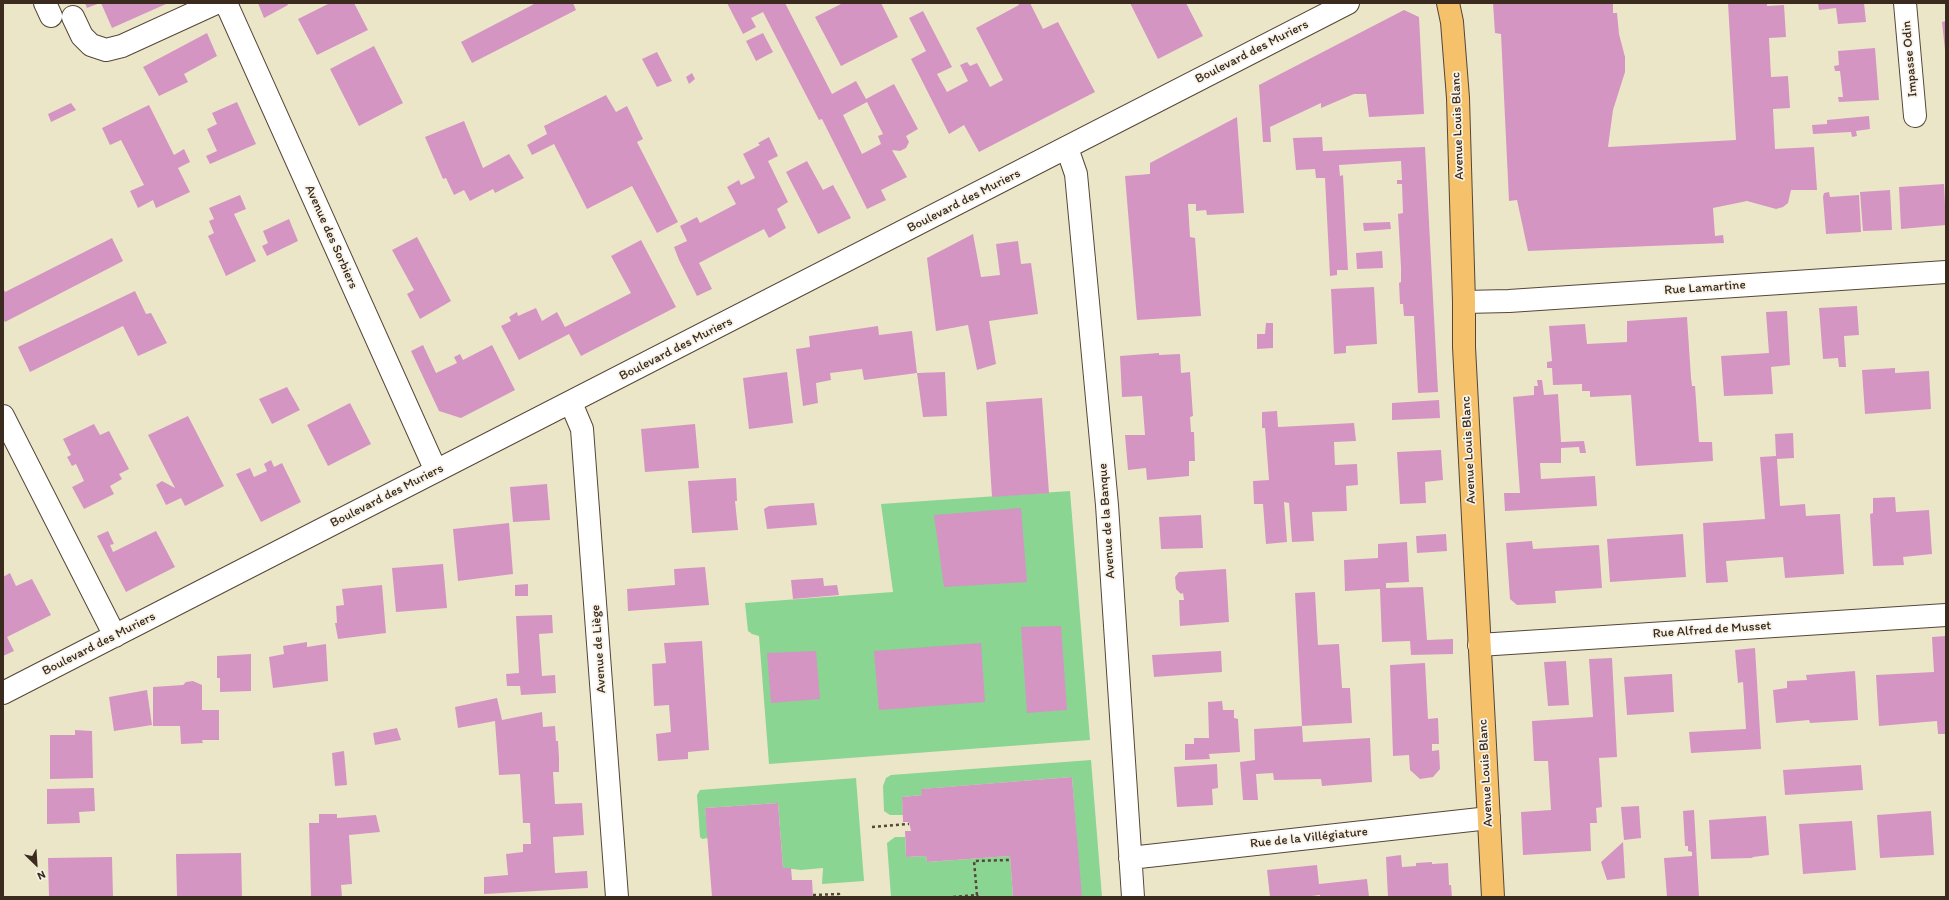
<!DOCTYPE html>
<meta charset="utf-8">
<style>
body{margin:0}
#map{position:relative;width:1949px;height:900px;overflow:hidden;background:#ece6c9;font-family:Itim,sans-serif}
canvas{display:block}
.frame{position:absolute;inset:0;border:4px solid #3b2a1e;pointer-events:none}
.north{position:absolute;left:16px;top:844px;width:40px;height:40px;-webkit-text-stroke:3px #f7f3e8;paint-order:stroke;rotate:155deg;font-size:11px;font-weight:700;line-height:16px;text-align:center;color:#3b2a1e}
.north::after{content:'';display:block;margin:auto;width:14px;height:18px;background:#3b2a1e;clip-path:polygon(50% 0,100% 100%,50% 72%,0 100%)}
</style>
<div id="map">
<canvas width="1949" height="900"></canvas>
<div class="frame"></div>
<div class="north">N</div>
</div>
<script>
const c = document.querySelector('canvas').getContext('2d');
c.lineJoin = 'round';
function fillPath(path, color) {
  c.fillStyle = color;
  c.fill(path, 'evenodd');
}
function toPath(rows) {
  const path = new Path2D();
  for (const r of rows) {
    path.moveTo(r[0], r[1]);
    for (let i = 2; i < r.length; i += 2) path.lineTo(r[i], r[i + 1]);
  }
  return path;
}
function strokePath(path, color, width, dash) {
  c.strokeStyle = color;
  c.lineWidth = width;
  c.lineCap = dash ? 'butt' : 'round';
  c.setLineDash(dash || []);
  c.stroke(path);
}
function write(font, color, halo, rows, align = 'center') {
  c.font = font + ' Itim,sans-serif';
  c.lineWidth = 3.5;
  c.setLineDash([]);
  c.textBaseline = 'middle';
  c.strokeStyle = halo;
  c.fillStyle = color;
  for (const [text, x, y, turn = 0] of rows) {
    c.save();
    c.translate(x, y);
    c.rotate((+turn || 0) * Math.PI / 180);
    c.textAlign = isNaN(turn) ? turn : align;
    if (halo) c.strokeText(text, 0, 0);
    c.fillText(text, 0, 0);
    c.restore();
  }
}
const green = toPath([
 [1070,491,1090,740,769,764,759,636,752,634,748,631,745,603,893,592,881,504],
 [1091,760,1102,897,1081,897,1072,777,922,789,922,795,902,797,903,815,890,815,884,811,883,786,886,778,891,775],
 [856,778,864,881,822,884,823,868,801,870,783,868,778,803,705,808,708,838,702,839,700,837,697,795,700,790],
 [895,837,905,837,906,857,926,856,927,862,1010,856,1013,897,891,897,887,843]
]);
const building = toPath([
 [85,3,100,3,87,8],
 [101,3,166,3,166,4,112,28],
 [258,3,287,3,288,5,264,18],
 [330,3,354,3,368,30,317,55,298,19],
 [536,3,573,3,576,10,472,63,461,42],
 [727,3,785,3,832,94,856,81,866,99,894,84,918,129,906,136,909,142,906,148,900,151,892,150,907,177,881,190,886,200,867,209,822,119,819,120,763,12,751,18,756,27,743,34],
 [867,102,883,134,878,136,881,144,862,154,843,115],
 [843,3,881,3,898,37,841,66,815,17],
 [1018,3,1030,3,1043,29,1058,22,1095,92,979,152,964,125,949,134,911,59,926,51,909,18,923,11,952,67,937,74,947,92,968,81,960,65,967,62,970,66,977,63,990,87,1003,80,976,28,1019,5],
 [1130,3,1186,3,1203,36,1158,59],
 [1493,3,1613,3,1613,13,1617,13,1619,34,1625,57,1625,72,1613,110,1608,147,1736,140,1728,3,1767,3,1767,6,1784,5,1786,37,1769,38,1771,77,1788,76,1790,108,1773,109,1775,149,1814,147,1817,190,1791,190,1788,203,1783,207,1776,209,1747,201,1713,208,1715,236,1723,235,1724,243,1528,251,1517,200,1509,201,1501,34,1495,33],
 [1818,3,1864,3,1866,22,1838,24,1836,8,1819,10],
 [1404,10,1419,17,1424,114,1369,117,1366,94,1354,94,1321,108,1321,103,1270,127,1271,142,1263,142,1259,85],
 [1946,21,1946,50,1945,50,1942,22],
 [207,33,217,56,184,74,188,82,159,96,143,67],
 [763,33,773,52,756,61,746,41],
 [374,46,403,103,359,126,330,69],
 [1875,48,1879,100,1839,102,1838,97,1843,97,1840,71,1835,71,1834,66,1839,65,1838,51],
 [657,52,672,81,657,87,642,59],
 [692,73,695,79,689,84,686,77],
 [606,95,616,112,627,106,643,139,637,142,678,222,657,233,632,186,587,209,554,144,532,155,527,145,547,134,544,126],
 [237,102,256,144,210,164,206,156,217,151,207,129,217,124,212,113],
 [71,103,76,110,51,122,48,114],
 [149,105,174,155,184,149,190,162,178,168,190,192,156,208,153,200,138,208,130,191,144,185,121,140,110,145,102,128],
 [1869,116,1870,129,1856,131,1857,136,1852,137,1851,132,1813,134,1812,125,1827,124,1827,120],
 [1237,117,1244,213,1207,215,1206,210,1196,211,1196,204,1188,204,1190,237,1195,238,1201,316,1137,320,1125,176,1150,174,1150,163],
 [464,121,483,168,509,154,524,178,495,193,493,189,470,201,464,190,454,195,446,178,443,179,425,137],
 [769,137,778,156,768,161,788,202,777,209,786,228,769,238,764,229,699,263,712,289,697,296,679,260,674,247,687,241,680,226,697,217,700,223,736,204,727,187,739,180,741,185,755,178,743,154,760,145,758,143],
 [1322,137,1323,151,1425,147,1438,392,1418,393,1414,316,1404,316,1403,304,1400,304,1399,283,1401,282,1401,267,1398,214,1403,213,1402,184,1397,184,1397,180,1402,180,1401,161,1339,165,1340,176,1343,175,1348,270,1337,270,1337,275,1330,276,1325,178,1316,178,1315,169,1296,170,1293,138],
 [807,161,823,190,833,185,851,218,818,234,786,172],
 [1944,184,1946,225,1901,229,1899,187],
 [1890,190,1892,230,1863,231,1860,192],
 [1829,192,1830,197,1859,195,1861,232,1826,234,1823,197,1824,193],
 [240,195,246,209,234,214,256,261,226,276,208,236,214,233,209,221,214,219,209,208],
 [289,219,298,241,267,256,262,246,268,243,263,231],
 [1390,222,1391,229,1364,231,1363,223],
 [973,234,981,277,1000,275,996,244,1018,241,1021,264,1031,263,1038,314,989,321,996,364,977,370,968,325,936,331,927,258],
 [417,237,451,301,420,319,407,294,414,290,392,250],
 [112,238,123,261,5,322,3,319,3,288,5,292],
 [641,240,676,307,581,356,569,334,519,360,501,326,511,321,509,317,517,312,518,316,536,308,542,321,557,312,565,327,631,293,611,256],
 [1382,251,1383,268,1357,269,1356,253],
 [1374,287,1377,344,1346,346,1346,353,1334,354,1331,289],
 [135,291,146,314,151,313,167,343,138,356,123,326,30,372,18,347],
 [1857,306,1859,335,1844,336,1846,367,1839,367,1838,358,1823,359,1819,308],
 [1787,311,1790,365,1771,367,1773,394,1724,396,1721,356,1769,353,1766,312],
 [1687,317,1691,378,1692,386,1695,386,1699,442,1712,442,1713,461,1636,466,1631,395,1590,397,1590,391,1582,391,1582,384,1553,385,1552,368,1547,368,1547,362,1552,361,1549,326,1585,324,1587,344,1627,342,1627,321],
 [1266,323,1273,323,1273,348,1257,349,1257,334,1265,334],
 [878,326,879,335,912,331,917,373,945,372,947,416,923,417,917,373,864,380,862,369,830,373,831,380,816,383,818,403,803,406,796,349,810,347,809,336],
 [423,345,436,373,457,363,454,357,460,354,463,360,492,345,515,390,461,418,439,411,411,351],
 [1159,353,1159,355,1180,354,1181,373,1190,372,1193,416,1190,417,1191,432,1194,432,1195,461,1189,461,1189,476,1147,480,1146,468,1128,470,1125,435,1145,435,1142,396,1122,397,1120,356],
 [1895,368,1895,373,1929,371,1931,409,1865,414,1862,370],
 [787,372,793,423,749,429,743,378],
 [1537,380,1542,380,1544,395,1558,394,1561,442,1584,441,1586,453,1580,453,1579,447,1561,448,1561,463,1540,463,1541,479,1595,476,1597,506,1505,511,1504,493,1520,493,1513,397,1534,395,1534,386,1538,386],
 [287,387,300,410,272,424,259,399],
 [1042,398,1049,493,992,497,986,402],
 [1439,400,1440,418,1392,420,1392,403],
 [350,403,371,444,328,466,307,425],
 [1277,411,1278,427,1354,423,1356,441,1334,442,1335,465,1357,464,1358,485,1346,486,1347,511,1312,512,1314,541,1292,542,1289,503,1284,502,1287,542,1266,544,1263,504,1254,504,1253,481,1269,480,1265,428,1262,428,1262,412],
 [188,416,224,486,185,506,181,498,166,505,156,485,162,481,175,488,148,435],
 [94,424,100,435,109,431,129,469,119,474,122,479,110,486,114,494,84,509,72,487,84,481,76,464,72,466,67,457,71,455,63,439],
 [695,424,699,468,645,472,641,429],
 [1793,433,1794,458,1777,459,1780,506,1805,504,1806,516,1840,514,1844,574,1785,578,1783,557,1726,561,1728,582,1706,583,1703,523,1765,519,1760,457,1776,456,1775,434],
 [1441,450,1443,480,1425,482,1426,503,1400,504,1397,452],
 [271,460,274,467,282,463,301,502,261,522,236,474,250,468,254,477,267,471,264,464],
 [736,478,737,501,735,501,738,530,692,533,688,481],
 [547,484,550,520,513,522,510,487],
 [1895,497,1896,512,1929,510,1932,554,1903,557,1904,565,1873,566,1870,514,1873,513,1873,498],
 [814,503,817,525,767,529,764,509,769,506],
 [1021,508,1027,582,944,587,934,515],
 [1201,515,1203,548,1161,549,1159,517],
 [509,523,513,574,458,581,453,529],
 [108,531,114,544,110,545,113,552,156,531,175,567,126,592,97,536],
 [1446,534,1447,551,1417,553,1416,536],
 [1683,534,1686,577,1610,582,1607,539],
 [1532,541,1533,549,1599,545,1602,588,1555,591,1556,603,1517,605,1510,599,1506,543],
 [1407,542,1409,582,1386,583,1386,588,1423,587,1427,640,1453,639,1453,654,1411,655,1410,641,1382,642,1380,589,1345,591,1344,560,1378,558,1378,544],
 [443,564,447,608,396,612,392,568],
 [705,567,709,605,628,611,627,589,675,585,674,569],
 [1226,569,1229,622,1180,626,1179,600,1184,600,1183,593,1181,594,1176,589,1175,577,1179,572],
 [10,573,16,586,32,579,51,615,7,637,14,651,3,656,3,577],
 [823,578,824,586,837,585,839,595,793,599,791,580],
 [528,584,528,596,515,596,515,585],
 [382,585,386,633,338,639,335,623,337,623,336,606,344,605,342,589],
 [1315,592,1318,645,1339,644,1342,688,1350,688,1352,723,1302,726,1295,593],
 [552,615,553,633,539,634,542,676,555,675,556,693,521,695,520,686,507,686,506,674,519,673,516,616],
 [1061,626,1067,710,1027,713,1021,627],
 [1946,636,1946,734,1938,734,1937,721,1879,726,1876,675,1934,672,1932,637],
 [702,641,709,750,688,752,688,759,658,761,656,734,671,732,669,705,654,706,652,664,666,663,664,643],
 [307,642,307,647,326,644,328,681,273,688,269,657,284,654,283,646],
 [981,643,985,702,879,710,874,651],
 [1755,648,1761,749,1691,753,1689,732,1746,729,1743,682,1738,683,1735,650],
 [816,651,820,699,771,703,767,653],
 [1221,651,1222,672,1154,677,1152,655],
 [251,654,251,691,220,692,220,678,217,678,217,656],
 [1612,658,1617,757,1599,758,1602,807,1596,808,1597,823,1590,823,1591,851,1523,855,1521,812,1551,810,1548,761,1534,761,1532,721,1593,717,1589,659],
 [1566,661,1569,705,1548,706,1544,662],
 [1425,663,1428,719,1438,718,1439,744,1432,744,1432,751,1439,750,1440,769,1433,777,1420,779,1410,770,1409,755,1393,756,1390,665],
 [1855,671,1858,720,1810,723,1809,720,1776,723,1773,690,1787,688,1787,681,1807,680,1806,675],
 [1672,674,1674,712,1627,715,1624,677],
 [193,681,202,685,202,710,219,710,219,740,202,740,203,743,181,744,180,726,153,726,153,687,183,685,186,682],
 [147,690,152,725,114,731,109,697],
 [497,698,502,720,542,712,543,727,555,726,556,741,558,741,559,758,559,772,553,772,555,804,582,803,584,835,553,837,555,873,587,871,588,888,484,894,484,877,508,875,506,854,523,852,523,844,531,844,530,823,523,823,520,774,499,775,495,721,458,728,455,707],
 [1222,701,1223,710,1234,710,1234,718,1238,719,1240,752,1209,754,1210,759,1185,760,1185,744,1194,744,1194,738,1209,738,1208,702],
 [1302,726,1303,742,1370,738,1372,782,1322,786,1321,779,1274,780,1273,773,1256,774,1258,800,1243,800,1240,762,1255,760,1254,729],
 [397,728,401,740,375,745,373,733],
 [75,730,92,731,93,778,50,779,50,735,75,735],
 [344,751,347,785,335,786,332,753],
 [1217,764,1218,788,1212,789,1213,805,1177,807,1174,767],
 [1861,765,1863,790,1785,795,1783,770],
 [1072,777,1082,897,1013,897,1010,856,927,862,926,856,906,857,905,831,911,831,909,822,903,822,902,797,922,795,921,789],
 [94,788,95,811,79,812,80,823,47,824,47,789],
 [778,803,783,868,791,868,792,880,812,880,813,897,712,897,705,808],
 [1639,806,1641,838,1624,840,1621,807],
 [1694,810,1699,897,1667,897,1664,858,1692,856,1692,852,1688,851,1688,846,1685,846,1683,811],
 [1931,811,1934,855,1880,858,1877,815],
 [319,814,337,814,337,818,376,815,380,832,349,835,352,884,341,885,342,897,311,897,309,823,319,823],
 [1766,816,1769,855,1753,857,1752,858,1711,859,1709,820],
 [1852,821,1856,870,1803,874,1799,824],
 [1623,842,1625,878,1607,880,1601,862],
 [241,853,242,897,177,897,176,854],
 [1401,855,1402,867,1416,866,1416,863,1432,862,1432,864,1448,863,1449,885,1451,885,1452,897,1388,897,1386,857],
 [112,857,113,897,49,897,48,858],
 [1317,865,1319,884,1367,879,1369,897,1320,897,1320,895,1303,897,1270,897,1267,870]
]);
const path = toPath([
 [872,827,909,824],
 [813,895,839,894,839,897],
 [977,895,974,861,1010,860],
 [953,897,977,895,978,897]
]);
const minor = toPath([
 [45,3,51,16],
 [226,3,436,471],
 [1905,3,1915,116],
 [73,17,82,36,91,45,106,50,122,46,216,3],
 [1067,148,1076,174,1107,505,1133,897],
 [1464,302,1509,301,1946,272],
 [571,403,582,429,617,897],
 [3,416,115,636],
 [1479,645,1946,615],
 [3,693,1348,3],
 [1130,858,1489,818]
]);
const major = toPath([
 [1448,3,1452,22,1458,98,1464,302,1464,347,1493,897]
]);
const streetNames = [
 ["Boulevard des Muriers",1252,52,-27],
 ["Impasse Odin",1910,59,-95],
 ["Avenue Louis Blanc",1458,126,-92],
 ["Boulevard des Muriers",964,201,-27],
 ["Avenue des Sorbiers",331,237,66],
 ["Rue Lamartine",1705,288,-4],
 ["Boulevard des Muriers",676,349,-27],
 ["Avenue Louis Blanc",1469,450,-93],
 ["Boulevard des Muriers",387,496,-27],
 ["Avenue de la Banque",1107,521,-94],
 ["Rue Alfred de Musset",1712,630,-4],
 ["Boulevard des Muriers",99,644,-27],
 ["Avenue de Liège",599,649,-94],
 ["Avenue Louis Blanc",1486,773,-93],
 ["Rue de la Villégiature",1309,838,-6]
];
fillPath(green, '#8ad592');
fillPath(building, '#d495c3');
strokePath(minor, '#564638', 24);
strokePath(major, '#564638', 24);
strokePath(path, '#564638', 2.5, [3, 3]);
strokePath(minor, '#fff', 22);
strokePath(major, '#f5c16b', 22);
write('13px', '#3b2a1e', '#f7f3e8', streetNames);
</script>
